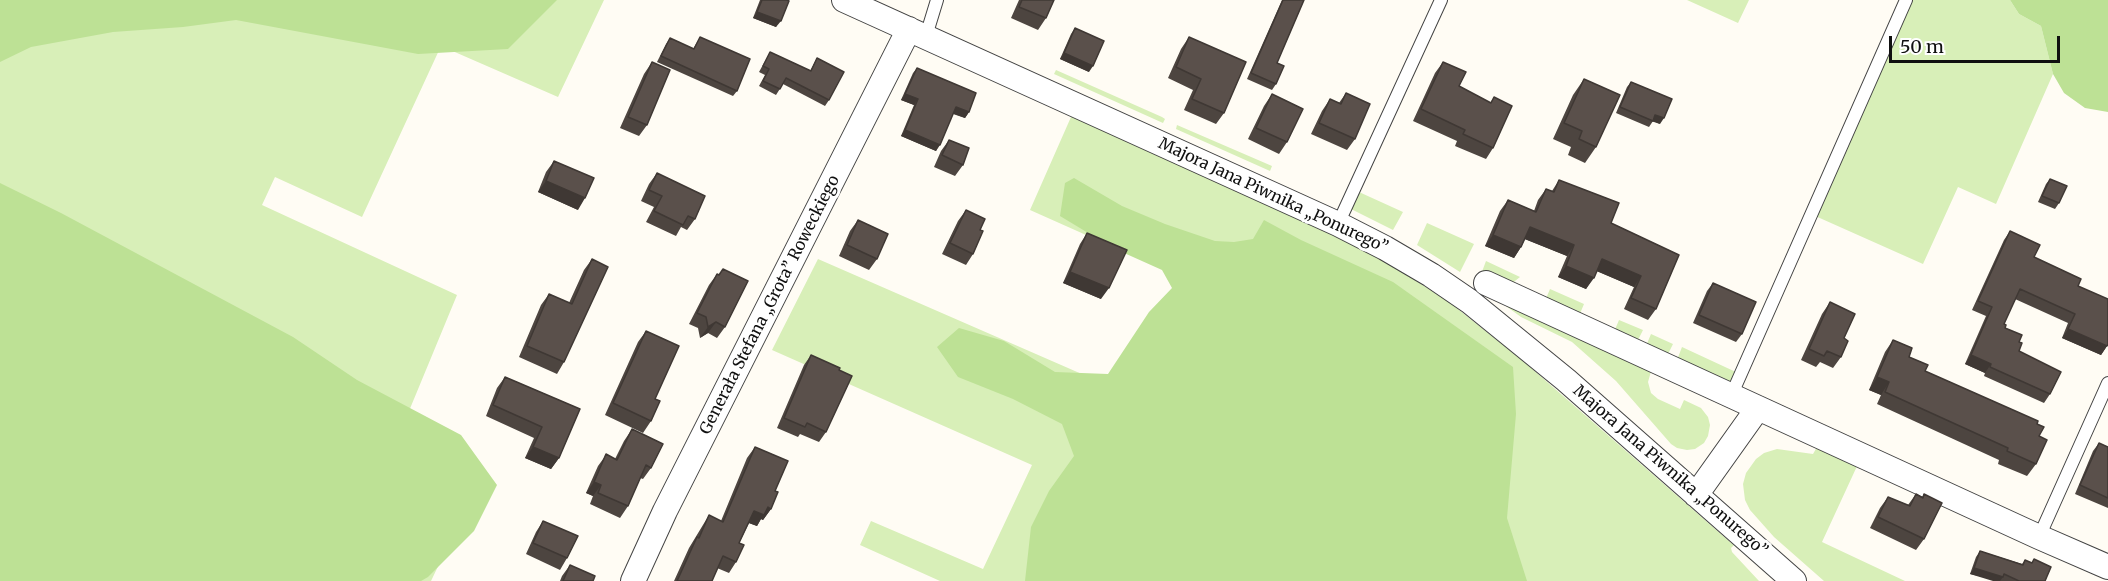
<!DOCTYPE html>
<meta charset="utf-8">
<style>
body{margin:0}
#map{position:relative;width:2108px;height:581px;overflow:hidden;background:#fffcf4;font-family:Merriweather,serif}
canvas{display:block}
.scale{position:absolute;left:1889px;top:36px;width:171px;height:27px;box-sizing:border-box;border:3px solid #101010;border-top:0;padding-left:8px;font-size:18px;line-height:21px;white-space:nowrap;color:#101010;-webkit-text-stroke:4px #fff;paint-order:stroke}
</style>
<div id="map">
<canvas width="2108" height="581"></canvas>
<div class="scale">50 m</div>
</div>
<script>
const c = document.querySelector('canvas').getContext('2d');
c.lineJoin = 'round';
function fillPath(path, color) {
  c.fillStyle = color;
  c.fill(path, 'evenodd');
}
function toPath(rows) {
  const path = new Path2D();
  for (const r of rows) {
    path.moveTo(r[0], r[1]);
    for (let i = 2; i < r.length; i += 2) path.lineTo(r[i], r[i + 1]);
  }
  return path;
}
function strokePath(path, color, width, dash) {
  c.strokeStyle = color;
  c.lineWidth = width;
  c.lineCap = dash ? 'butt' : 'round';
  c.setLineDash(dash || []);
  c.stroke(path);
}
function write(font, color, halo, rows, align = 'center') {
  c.font = font + ' Merriweather,serif';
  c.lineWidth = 6;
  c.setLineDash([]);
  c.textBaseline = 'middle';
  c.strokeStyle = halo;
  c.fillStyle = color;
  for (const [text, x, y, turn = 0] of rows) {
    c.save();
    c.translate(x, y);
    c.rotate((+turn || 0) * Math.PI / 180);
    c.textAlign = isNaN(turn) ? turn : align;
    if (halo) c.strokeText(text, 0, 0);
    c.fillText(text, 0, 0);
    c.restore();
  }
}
const green = toPath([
 [0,0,604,0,558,97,441,46,362,217,275,177,262,205,457,295,397,440,480,479,431,581,0,581],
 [1687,0,1749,0,1738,23],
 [1907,0,2010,0,2019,14,2041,26,2053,74,1996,204,1958,187,1923,264,1813,215],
 [1056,70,1162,117,1165,119,1163,123,1054,74],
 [1076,115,1374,254,1449,302,1522,360,1730,542,1734,545,1731,548,1732,552,1759,581,940,581,860,545,871,521,983,569,1032,465,772,350,818,259,1146,402,1196,284,1030,210,1071,117],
 [1177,125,1272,166,1270,171,1176,129],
 [1359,192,1403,212,1393,230,1351,209],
 [1427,223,1474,244,1460,272,1417,245],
 [1486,261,1520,277,1510,285,1652,368,1648,382,1651,393,1658,399,1680,409,1684,400,1701,408,1708,417,1710,425,1708,436,1704,443,1695,449,1687,450,1677,448,1671,444,1616,381,1572,342,1521,317,1477,285],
 [1550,289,1584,304,1579,316,1545,301],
 [1619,320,1643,330,1637,342,1614,332],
 [1651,334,1673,344,1667,356,1646,346],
 [1682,347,1738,373,1733,385,1677,360],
 [1817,447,1858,464,1822,542,1905,581,1824,581,1774,537,1750,510,1745,500,1743,484,1746,473,1756,459,1764,453,1777,449,1813,454]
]);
const forest = toPath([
 [0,0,557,0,508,49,418,54,236,20,183,27,113,32,31,47,0,62],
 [2010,0,2108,0,2108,112,2085,108,2064,93,2053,74,2041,26,2019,14],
 [1074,178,1122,206,1165,224,1215,241,1234,242,1253,239,1264,220,1301,240,1393,282,1513,367,1516,414,1507,518,1527,581,1025,581,1031,527,1049,491,1074,456,1062,424,1013,399,958,377,937,347,959,328,1004,341,1055,372,1108,374,1149,312,1172,288,1162,270,1113,248,1060,216,1065,183],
 [0,183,61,213,293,337,357,380,461,435,497,485,474,531,428,577,421,581,0,581]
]);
const service = toPath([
 [926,36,937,0],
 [1338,224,1441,0],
 [1731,396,1906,0],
 [2039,537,2108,383]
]);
const minor = toPath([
 [844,0,1338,224,1385,248,1431,275,1469,301,1566,380,1794,581],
 [1486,283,2039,537,2108,567],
 [1696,495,1758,408],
 [633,581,665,511,909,29]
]);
const wall = toPath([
 [760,0,787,0,776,27,753,18],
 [1019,0,1054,0,1046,18,1038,30,1011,18],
 [1282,0,1304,0,1277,63,1276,84,1272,90,1247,79],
 [1075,28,1089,72,1060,59,1071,34],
 [700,37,737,91,733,96,657,62,666,44,670,38,693,49],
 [1189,37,1224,113,1216,124,1184,110,1193,90,1168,78,1181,49],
 [770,52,810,71,817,58,829,100,825,106,783,84,776,95,759,86,765,75,759,72],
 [652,62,647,125,639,136,620,128,644,74],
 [1443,62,1459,86,1490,103,1494,97,1493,148,1486,159,1455,146,1457,141,1413,121,1435,73],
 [917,68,969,112,965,118,953,114,936,151,901,136,914,105,901,100,913,73],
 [1584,79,1596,147,1585,163,1568,155,1571,147,1553,139,1573,95],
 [1631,82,1660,124,1653,121,1649,127,1616,113,1627,87],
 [1346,93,1355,139,1347,150,1311,134,1322,111,1330,99,1339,103],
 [1272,94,1287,142,1279,154,1248,139,1264,106],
 [949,140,963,165,955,176,934,167,941,151],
 [554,161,578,210,538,192,546,172],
 [657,173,695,219,687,230,681,227,676,236,646,222,654,207,641,201,649,184],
 [2050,179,2059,203,2055,209,2038,202,2046,184],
 [1559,180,1611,223,1679,255,1656,309,1648,320,1624,309,1634,287,1597,271,1586,289,1558,277,1567,256,1525,239,1521,247,1514,258,1485,246,1500,211,1508,200,1534,211,1538,200,1546,189,1552,191],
 [966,210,980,230,973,254,966,265,942,254,958,221],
 [858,220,877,259,869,270,839,256,850,231],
 [2010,231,2034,257,2078,286,2107,346,2101,355,2062,338,2068,323,2015,299,2004,324,2005,328,2019,342,2019,351,2050,394,2044,403,1984,376,1985,373,1965,364,1986,316,1972,310,2004,240],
 [1087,233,1101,299,1063,283,1080,244],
 [592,259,564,362,557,374,519,357,541,305,549,294,569,303,584,270],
 [723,269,725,327,717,338,708,333,700,338,698,328,689,324,709,285,717,274,719,275],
 [1713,283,1742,334,1736,342,1693,323,1707,291],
 [1830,302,1844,338,1841,357,1833,368,1820,362,1816,367,1801,360,1822,314],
 [646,331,655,399,651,421,643,433,605,415,638,342],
 [1893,340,1909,357,1925,371,2037,424,2039,436,2036,464,2027,476,1998,464,1999,460,1877,404,1881,395,1869,390,1885,352],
 [811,355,839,370,826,432,819,442,800,434,798,437,777,428,804,365],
 [505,377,580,409,559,458,551,469,525,458,534,438,486,416,497,388],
 [632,429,651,468,643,479,640,478,628,506,620,518,590,504,593,496,586,493,598,466,606,455,615,459,624,441],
 [2099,443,2108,447,2108,446,2108,508,2075,494,2093,451],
 [755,447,775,491,771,509,763,520,761,519,757,526,749,523,739,543,736,562,729,573,717,568,712,581,674,581,689,548,709,515,721,521,747,458],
 [1916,494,1922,497,1924,494,1924,539,1916,550,1870,528,1880,508,1888,497,1908,505],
 [543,521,567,558,560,570,526,554,536,532],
 [1980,551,2022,564,2025,560,2032,563,2034,559,2045,581,2000,581,1970,574,1976,557],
 [570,565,593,581,560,581,562,576]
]);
const shadedWall = toPath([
 [757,12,781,21,776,27,753,18],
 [1064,53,1093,66,1089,72,1060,59],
 [905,94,918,99,914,105,901,100],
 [956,107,969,112,965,118,952,113],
 [1655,115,1664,118,1660,124,1651,121],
 [905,130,940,145,936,151,901,136],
 [546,181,585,198,578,210,538,192],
 [1530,227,1574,245,1567,256,1522,238],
 [1493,235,1521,247,1514,258,1485,246],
 [1602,259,1641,276,1634,287,1594,270],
 [1566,266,1594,278,1586,289,1558,277],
 [1070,272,1109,288,1101,299,1063,283],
 [716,322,708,333,700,338,708,327],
 [2068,329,2107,346,2101,355,2062,338],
 [1971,355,1991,364,1985,373,1965,364],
 [1877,377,1889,382,1881,395,1869,390],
 [533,447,559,458,551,469,525,458],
 [594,482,601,485,593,496,586,493],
 [768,507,771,509,763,520,761,519,757,526,746,522,754,511],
 [1974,568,2003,577,2000,581,1993,581,1970,574]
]);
const building = toPath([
 [762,0,787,0,789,1,781,21,757,12,762,0],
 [1022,0,1054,0,1046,18,1019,7,1022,0],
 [1283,0,1304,0,1277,63,1284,66,1276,84,1251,73,1283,0],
 [1075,28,1104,41,1093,66,1064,53,1075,28],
 [700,37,750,59,737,91,661,56,670,38,694,49,700,37],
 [1189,37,1246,62,1224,113,1192,99,1201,79,1176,67,1189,37],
 [770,52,811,71,817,58,844,72,829,100,786,78,780,89,763,81,769,69,763,66,770,52],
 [652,62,670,70,647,125,628,117,652,62],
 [1443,62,1466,72,1459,86,1491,103,1494,97,1512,106,1493,148,1463,134,1465,130,1421,109,1443,62],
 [917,68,976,93,969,112,956,107,940,145,905,130,918,99,905,94,917,68],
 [1584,79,1620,95,1596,147,1579,139,1582,131,1564,123,1584,79],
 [1631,82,1672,99,1664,118,1655,115,1653,121,1620,107,1631,82],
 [1346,93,1370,104,1355,139,1319,123,1330,99,1341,104,1346,93],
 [1272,94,1303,109,1287,142,1256,128,1272,94],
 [949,140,969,148,963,165,942,155,949,140],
 [554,161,594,178,585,198,546,181,554,161],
 [657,173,705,196,695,219,688,216,683,225,654,211,662,196,649,190,657,173],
 [2050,179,2067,186,2059,203,2042,196,2050,179],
 [1559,180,1619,203,1611,223,1679,255,1656,309,1631,298,1641,276,1602,259,1594,278,1566,266,1574,245,1530,227,1521,247,1493,235,1508,200,1536,212,1546,189,1554,192,1559,180],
 [966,210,985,219,980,230,983,231,973,254,950,243,966,210],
 [858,220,888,234,877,259,847,245,858,220],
 [2010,231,2040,245,2034,257,2081,279,2078,286,2108,299,2108,344,2107,346,2068,329,2075,314,2020,289,2004,324,2006,325,2005,328,2022,335,2019,342,2022,343,2019,351,2061,372,2050,394,1990,367,1991,364,1971,355,1992,307,1978,301,2010,231],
 [1087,233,1127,250,1109,288,1070,272,1087,233],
 [592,259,608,267,564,362,527,346,549,294,572,304,592,259],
 [723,269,748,281,725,327,716,322,708,327,706,317,697,313,717,274,719,275,723,269],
 [1713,283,1756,302,1742,334,1699,315,1713,283],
 [1830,302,1855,314,1844,338,1848,341,1841,357,1827,351,1824,356,1809,349,1830,302],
 [646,331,679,346,655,399,660,401,651,421,613,403,646,331],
 [1893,340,1912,348,1909,357,1928,365,1925,371,2038,421,2037,424,2044,427,2039,436,2047,440,2036,464,2007,451,2008,448,1885,392,1889,382,1877,377,1893,340],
 [811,355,840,368,839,370,852,376,826,432,807,423,805,427,784,418,811,355],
 [505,377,580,409,559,458,533,447,542,427,493,405,505,377],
 [632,429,663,444,651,468,646,465,628,506,598,493,601,485,594,482,606,454,617,460,632,429],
 [2099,443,2108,447,2108,498,2080,485,2099,443],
 [755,447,788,461,775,491,778,492,771,509,768,507,764,515,754,511,739,543,744,545,736,562,723,556,712,581,677,581,697,537,699,538,709,515,723,522,755,447],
 [1916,494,1923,498,1924,494,1942,503,1924,539,1878,517,1888,497,1910,506,1916,494],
 [543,521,578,536,567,558,533,543,543,521],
 [1980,551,2023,565,2025,560,2032,563,2034,559,2051,567,2045,581,2019,581,2004,574,2003,577,1974,568,1980,551],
 [570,565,595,576,593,581,563,581,570,565]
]);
const streetNames = [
 ["Majora Jana Piwnika „Ponurego”",1273,196,25],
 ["Generała Stefana „Grota” Roweckiego",770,305,-63],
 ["Majora Jana Piwnika „Ponurego”",1670,471,41]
];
fillPath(green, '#d8efb8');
fillPath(forest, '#bde195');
strokePath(service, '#434343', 14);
strokePath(minor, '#434343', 26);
strokePath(service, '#fff', 12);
strokePath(minor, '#fff', 24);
fillPath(wall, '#4d4540');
fillPath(shadedWall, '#3f3834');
fillPath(building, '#5a504b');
strokePath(building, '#3f3834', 1.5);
write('16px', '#101010', '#fff', streetNames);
</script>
